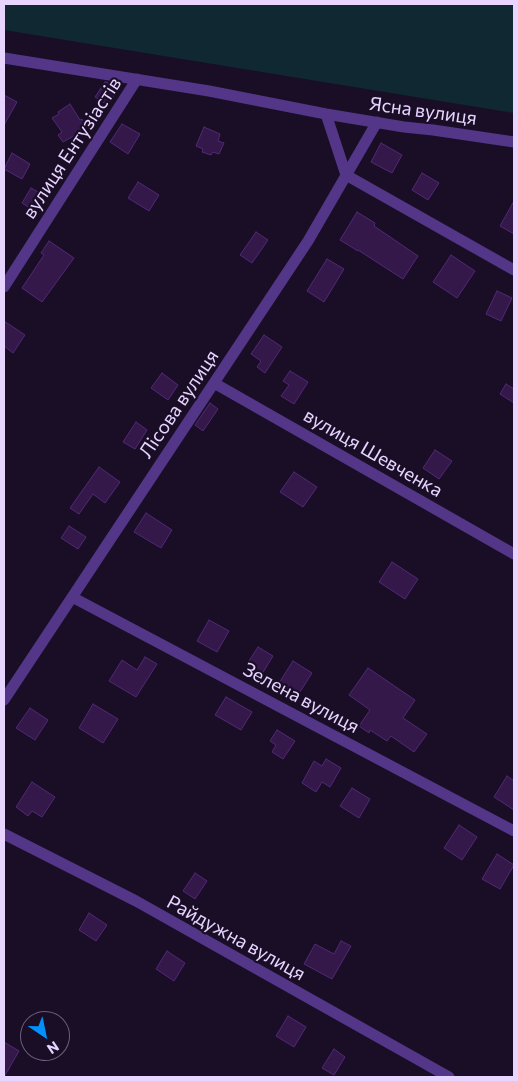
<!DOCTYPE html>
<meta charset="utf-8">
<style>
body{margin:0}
#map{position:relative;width:518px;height:1081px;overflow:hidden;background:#1a0e27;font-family:Commissioner,sans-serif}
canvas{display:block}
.frame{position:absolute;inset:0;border:5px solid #e7d4ff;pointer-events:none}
.north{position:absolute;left:20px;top:1011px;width:50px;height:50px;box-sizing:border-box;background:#1a0e27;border:1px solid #6c5d7d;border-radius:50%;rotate:146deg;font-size:14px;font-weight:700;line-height:20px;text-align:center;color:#e7d4ff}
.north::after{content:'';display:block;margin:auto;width:18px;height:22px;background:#0091ff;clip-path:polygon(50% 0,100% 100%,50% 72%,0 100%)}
</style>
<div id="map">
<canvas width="518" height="1081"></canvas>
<div class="frame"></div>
<div class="north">N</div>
</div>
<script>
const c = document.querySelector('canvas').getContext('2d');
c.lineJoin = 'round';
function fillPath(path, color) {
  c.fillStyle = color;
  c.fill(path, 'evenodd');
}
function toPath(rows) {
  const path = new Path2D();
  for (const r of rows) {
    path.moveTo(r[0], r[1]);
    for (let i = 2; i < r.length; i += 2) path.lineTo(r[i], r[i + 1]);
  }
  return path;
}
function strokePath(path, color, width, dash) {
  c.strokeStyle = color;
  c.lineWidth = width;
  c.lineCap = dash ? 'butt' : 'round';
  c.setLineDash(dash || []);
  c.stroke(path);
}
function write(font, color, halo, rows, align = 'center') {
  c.font = font + ' Commissioner,sans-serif';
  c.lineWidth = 4.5;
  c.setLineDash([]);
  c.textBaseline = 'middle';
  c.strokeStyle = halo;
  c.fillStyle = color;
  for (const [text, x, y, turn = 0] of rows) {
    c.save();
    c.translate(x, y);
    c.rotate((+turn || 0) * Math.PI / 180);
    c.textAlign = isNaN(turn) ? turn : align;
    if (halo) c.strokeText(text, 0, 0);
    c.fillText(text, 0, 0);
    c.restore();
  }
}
const green = toPath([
 [4,4,514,4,514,113,4,30]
]);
const building = toPath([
 [105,82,116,84,119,87,108,105,95,97,105,82],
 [4,95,17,102,4,125,4,95],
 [70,104,80,120,82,119,87,127,78,132,79,133,63,142,58,135,62,132,52,118,59,114,58,112,70,104],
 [122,124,140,134,128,154,110,142,122,124],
 [204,127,220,134,218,141,224,143,219,154,213,152,211,155,202,152,203,149,196,146,204,127],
 [381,143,402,155,392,173,371,162,381,143],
 [12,153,30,164,22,179,4,169,12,153],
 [422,173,439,183,428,200,412,190,422,173],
 [138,182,159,195,149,211,128,198,138,182],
 [31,188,42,194,33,210,22,203,31,188],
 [514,201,514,234,500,226,514,201],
 [357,212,375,223,374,226,418,256,403,279,358,250,358,251,340,240,357,212],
 [256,232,268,240,252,263,240,255,256,232],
 [49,241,74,258,42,302,22,288,44,255,41,253,49,241],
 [451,255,475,271,457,298,433,282,451,255],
 [327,259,344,269,324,302,307,291,327,259],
 [497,291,512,298,501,321,486,314,497,291],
 [4,321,25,335,13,353,4,346,4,321],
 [264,335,282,347,265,373,257,367,261,361,251,354,264,335],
 [290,371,308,382,294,404,281,396,289,385,283,381,290,371],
 [162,373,178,385,168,400,151,388,162,373],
 [506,384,514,389,514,403,500,394,506,384],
 [210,403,218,409,203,431,195,425,210,403],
 [136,422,147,430,135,449,123,442,136,422],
 [435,450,452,461,439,479,423,468,435,450],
 [99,467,120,482,105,503,93,494,79,514,70,508,99,467],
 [294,472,317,487,303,507,280,492,294,472],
 [146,513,172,530,161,548,134,532,146,513],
 [69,526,86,537,78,549,61,538,69,526],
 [392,562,418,579,405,599,379,582,392,562],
 [209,620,229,631,217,652,197,641,209,620],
 [258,647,273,656,262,674,247,664,258,647],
 [145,657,157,664,136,697,109,681,122,660,137,670,145,657],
 [293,661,312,673,298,695,279,683,293,661],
 [368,668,415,700,403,718,427,734,414,752,391,736,387,741,370,730,369,733,359,726,370,710,349,695,368,668],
 [226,697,252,712,241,730,215,715,226,697],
 [93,704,118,719,103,743,79,728,93,704],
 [30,708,48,720,35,740,16,728,30,708],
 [277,730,295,741,283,759,272,752,276,745,270,741,277,730],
 [326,759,341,768,330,787,322,782,316,792,302,783,314,761,322,766,326,759],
 [507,776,514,781,514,810,494,797,507,776],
 [32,782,55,797,42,817,32,811,28,816,16,807,32,782],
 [352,788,370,799,359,818,340,806,352,788],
 [459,825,477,837,462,860,444,848,459,825],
 [497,854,514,865,500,889,482,879,497,854],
 [195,873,207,881,195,899,183,891,195,873],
 [89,913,107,925,96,941,79,930,89,913],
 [341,941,351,946,332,979,304,964,315,944,334,954,341,941],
 [167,951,185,963,174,981,156,969,167,951],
 [288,1016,306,1027,294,1047,276,1036,288,1016],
 [4,1042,19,1051,4,1077,4,1042],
 [334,1049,345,1057,334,1075,322,1068,334,1049]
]);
const minor = toPath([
 [4,58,209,91,326,114,404,127,433,130,514,142],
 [326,114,346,175,514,270],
 [4,287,137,79],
 [214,383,514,554],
 [72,597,514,831],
 [4,700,308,241,377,122],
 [4,834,136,901,449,1077]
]);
const streetNames = [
 ["Ясна вулиця",423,111,8],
 ["вулиця Ентузіастів",72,148,-57],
 ["Лісова вулиця",179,404,-56],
 ["вулиця Шевченка",373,453,30],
 ["Зелена вулиця",301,698,28],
 ["Райдужна вулиця",236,938,29]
];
fillPath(green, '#102832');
fillPath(building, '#331849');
strokePath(building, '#522977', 1);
strokePath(minor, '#543689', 11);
write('19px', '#e7d4ff', '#1a0e27', streetNames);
</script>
